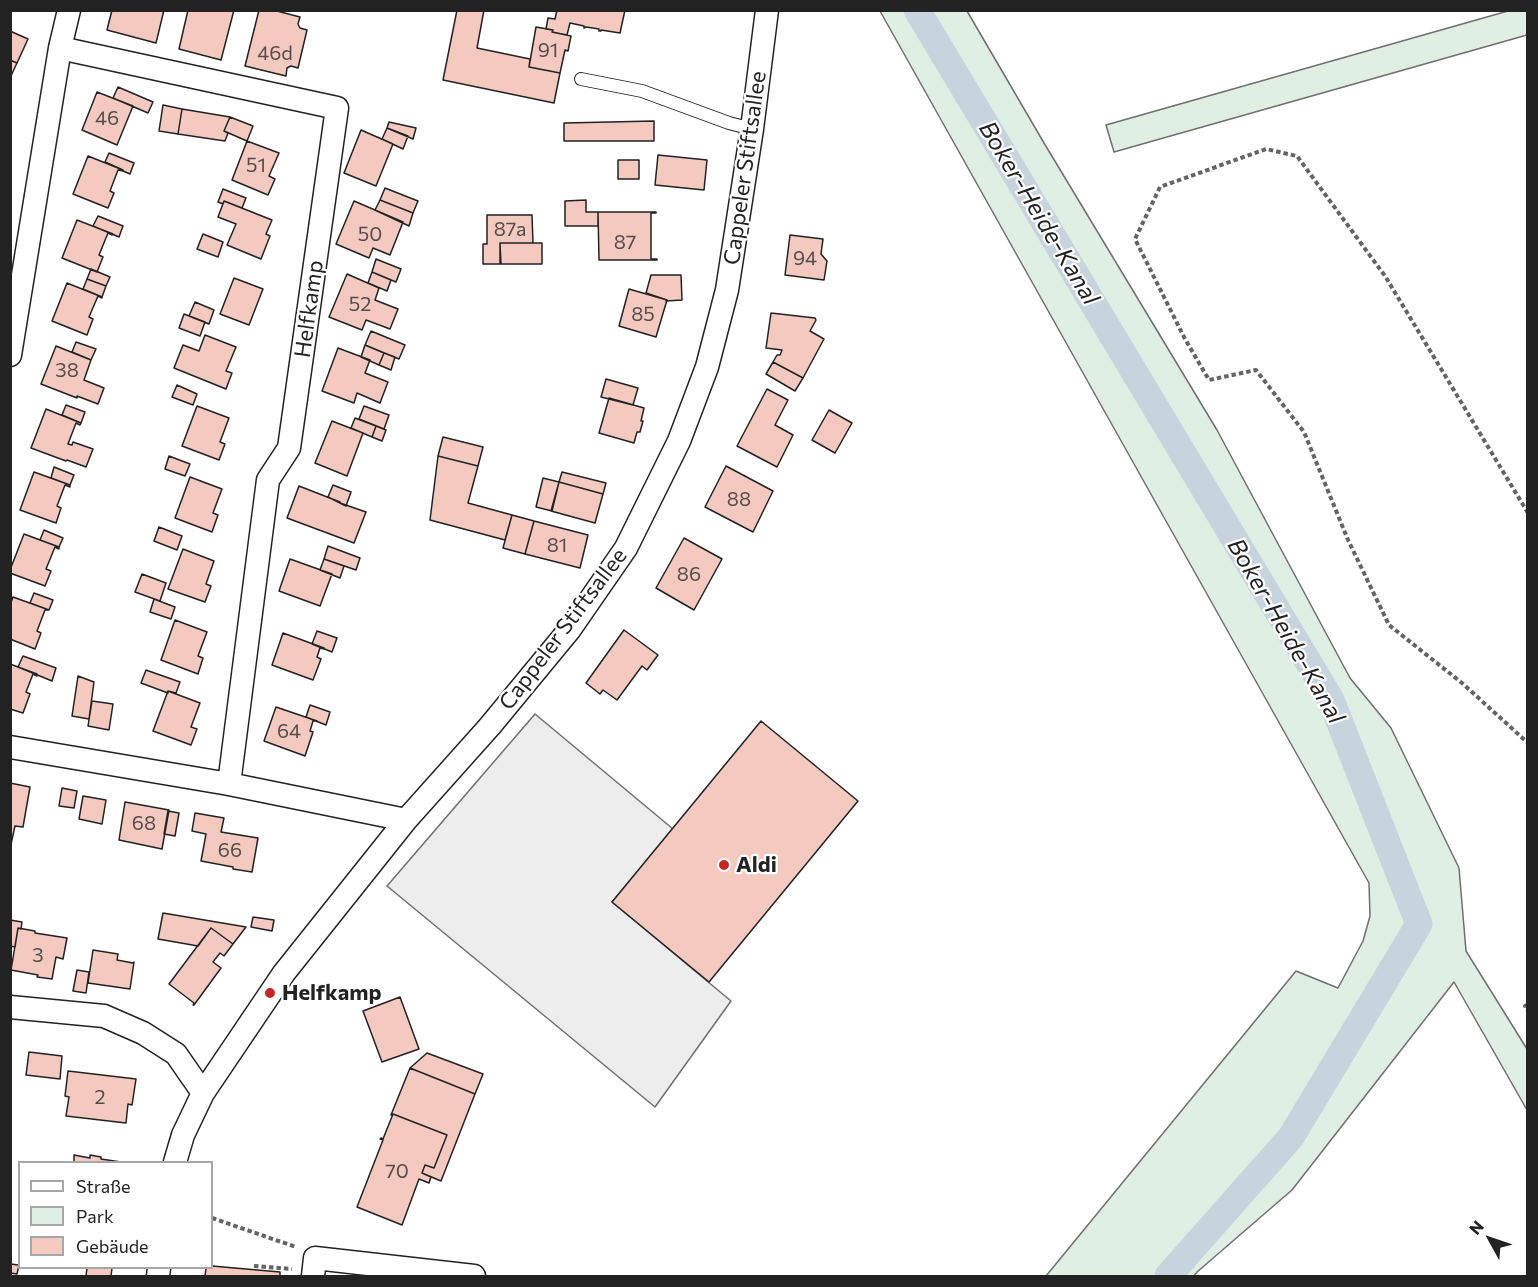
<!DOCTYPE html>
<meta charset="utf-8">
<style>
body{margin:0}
#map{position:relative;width:1538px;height:1287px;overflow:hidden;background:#fff;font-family:Commissioner,sans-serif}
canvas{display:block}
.frame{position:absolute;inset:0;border:12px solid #222;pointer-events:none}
.legend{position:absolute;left:18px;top:1161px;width:195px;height:108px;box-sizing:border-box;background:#fff;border:2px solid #a7a7a7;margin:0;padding:8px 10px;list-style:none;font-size:18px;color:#222}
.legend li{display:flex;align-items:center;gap:12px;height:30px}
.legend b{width:30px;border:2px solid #a7a7a7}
.north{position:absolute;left:1460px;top:1209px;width:60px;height:60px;-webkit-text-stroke:4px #fff;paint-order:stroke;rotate:310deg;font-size:16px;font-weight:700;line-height:24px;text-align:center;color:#222}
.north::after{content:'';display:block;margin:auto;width:21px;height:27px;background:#222;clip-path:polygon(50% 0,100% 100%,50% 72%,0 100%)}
</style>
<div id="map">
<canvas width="1538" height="1287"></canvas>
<div class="frame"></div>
<ul class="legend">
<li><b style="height:8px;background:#fff"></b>Straße</li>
<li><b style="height:16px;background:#e0efe3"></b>Park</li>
<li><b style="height:16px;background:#f3c9c0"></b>Gebäude</li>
</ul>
<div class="north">N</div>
</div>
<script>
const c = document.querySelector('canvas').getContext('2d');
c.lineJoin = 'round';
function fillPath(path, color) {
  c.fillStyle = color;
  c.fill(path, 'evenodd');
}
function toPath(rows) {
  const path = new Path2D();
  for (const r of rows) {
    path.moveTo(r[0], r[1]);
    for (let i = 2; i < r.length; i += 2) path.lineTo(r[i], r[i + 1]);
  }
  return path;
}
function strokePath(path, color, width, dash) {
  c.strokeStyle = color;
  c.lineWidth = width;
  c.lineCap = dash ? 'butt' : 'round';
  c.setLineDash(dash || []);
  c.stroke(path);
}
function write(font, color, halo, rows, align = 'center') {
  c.font = font + ' Commissioner,sans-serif';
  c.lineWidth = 4.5;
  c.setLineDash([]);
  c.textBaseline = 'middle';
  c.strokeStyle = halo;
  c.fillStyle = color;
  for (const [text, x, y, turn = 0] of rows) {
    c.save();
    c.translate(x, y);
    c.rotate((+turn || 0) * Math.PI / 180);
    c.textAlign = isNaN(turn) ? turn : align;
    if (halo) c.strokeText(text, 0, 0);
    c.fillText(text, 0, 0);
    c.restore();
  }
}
const green = toPath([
 [880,11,967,11,1044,143,1217,430,1350,678,1391,728,1459,868,1466,951,1527,1049,1527,1110,1454,982,1292,1190,1197,1272,1194,1276,1046,1276,1296,971,1338,988,1363,941,1370,916,1369,883,880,11],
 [1508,11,1527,11,1527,35,1114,152,1106,125,1508,11]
]);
const parking = toPath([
 [535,714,673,829,612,902,731,1001,655,1107,387,886,535,714]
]);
const canal = toPath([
 [917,10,1331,700,1419,924,1291,1137,1168,1276]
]);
const building = toPath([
 [112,10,164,10,156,43,107,30,112,10],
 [188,10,234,10,221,60,179,49,188,10],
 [259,10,273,10,300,17,298,24,300,28,307,30,298,68,291,66,287,68,286,76,245,66,259,10],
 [457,10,484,10,477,48,530,59,529,67,560,73,554,103,443,80,457,10],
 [557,10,625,10,620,33,601,30,601,31,599,31,599,29,586,27,584,28,584,26,570,23,567,35,552,32,553,30,546,29,548,18,555,19,557,10],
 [536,27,553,30,552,32,571,36,568,51,565,50,560,73,529,67,536,27],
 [10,31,28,39,17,63,10,60,10,31],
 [10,60,17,63,10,78,10,60],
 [118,87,153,102,148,113,113,98,118,87],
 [97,92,133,106,117,145,82,130,97,92],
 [163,105,182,109,178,134,159,131,163,105],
 [182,109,230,117,224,131,228,133,225,141,178,134,182,109],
 [230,117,253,126,247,141,224,131,230,117],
 [654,121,654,141,564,141,564,123,654,121],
 [389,122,416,128,413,139,387,128,389,122],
 [387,128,408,136,403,149,382,139,387,128],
 [361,130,393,144,376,186,344,173,361,130],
 [247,141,279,153,269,176,275,179,268,195,232,180,247,141],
 [109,153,134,163,130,174,123,171,123,170,105,162,109,153],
 [658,155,707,160,704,190,655,185,658,155],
 [88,156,123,170,123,171,118,170,110,191,114,193,108,208,73,194,88,156],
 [618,160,639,160,639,179,618,179,618,160],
 [385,188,418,201,413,213,380,200,385,188],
 [223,189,246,198,242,208,224,201,223,204,218,202,223,189],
 [380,200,413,213,409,226,375,210,380,200],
 [586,200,586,212,598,212,598,226,565,226,565,201,586,200],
 [224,201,272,220,266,234,270,236,261,259,227,245,236,224,218,217,224,201],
 [354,201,403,222,390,255,373,248,369,258,336,244,354,201],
 [598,212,656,212,656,213,651,213,651,259,657,259,657,260,599,260,598,212],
 [487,215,532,215,533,243,500,243,500,264,483,264,483,244,487,244,487,215],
 [98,216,123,226,119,237,93,226,98,216],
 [77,220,113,234,112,235,108,233,99,255,103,257,97,272,62,258,77,220],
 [203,234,223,242,218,257,197,249,203,234],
 [790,235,823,239,821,254,827,261,824,280,785,275,790,235],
 [500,243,542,243,542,264,501,264,500,243],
 [376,259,401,269,396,282,372,272,376,259],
 [91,269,110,277,106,286,87,279,91,269],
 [372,272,391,280,387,291,368,283,372,272],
 [347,274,379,288,375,300,398,309,390,329,366,320,362,330,329,317,347,274],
 [651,275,681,275,682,300,666,301,667,300,646,293,651,275],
 [234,278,263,289,249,325,220,314,234,278],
 [87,279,106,286,102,297,83,289,87,279],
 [67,283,102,297,102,298,98,296,89,317,93,319,87,335,52,321,67,283],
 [629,289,667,300,656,337,619,326,629,289],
 [195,302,214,310,209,324,189,316,195,302],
 [771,313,815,318,816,320,810,331,824,339,803,378,773,362,777,355,780,355,782,350,766,348,771,313],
 [184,314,205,322,200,336,179,328,184,314],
 [371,331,405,345,399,359,365,345,371,331],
 [205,335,236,347,226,371,232,373,226,389,174,368,183,345,199,351,205,335],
 [76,342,96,349,91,360,72,352,76,342],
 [365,345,384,353,379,365,361,357,365,345],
 [56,346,91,360,84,380,104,388,98,404,77,396,77,398,41,384,56,346],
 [338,348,370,360,365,373,388,382,380,403,357,393,354,403,322,391,338,348],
 [384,353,395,357,391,370,379,365,384,353],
 [773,362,803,378,795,391,766,374,773,362],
 [606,379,638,388,633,405,601,397,606,379],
 [177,385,197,394,193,405,172,397,177,385],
 [767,389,788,400,775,425,793,435,777,467,737,446,767,389],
 [609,398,644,408,641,421,643,421,640,432,637,432,634,443,599,433,609,398],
 [66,405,85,412,81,423,62,415,66,405],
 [197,406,229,418,220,442,225,444,219,460,182,446,197,406],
 [364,406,389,415,384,429,359,419,364,406],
 [46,409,81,423,80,425,76,423,68,444,72,445,73,442,93,449,86,467,67,460,66,461,31,448,46,409],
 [829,410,852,423,835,453,812,440,829,410],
 [355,418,376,426,372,437,351,428,355,418],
 [332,421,363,433,347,476,315,463,332,421],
 [376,426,386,430,382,441,372,437,376,426],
 [443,437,483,447,478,466,438,456,443,437],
 [169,456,190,464,185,476,165,469,169,456],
 [438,456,478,466,468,503,512,515,505,540,430,520,438,456],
 [726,466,773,491,753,532,705,507,726,466],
 [54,467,74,475,70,485,51,478,54,467],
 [34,472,70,485,70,487,65,485,57,506,61,508,56,523,20,510,34,472],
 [562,472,606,483,603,494,559,482,562,472],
 [190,477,222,489,213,513,218,515,212,532,175,518,190,477],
 [543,478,559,482,552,511,536,507,543,478],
 [559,482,603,494,595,523,551,511,559,482],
 [333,485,351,492,346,506,328,497,333,485],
 [299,486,340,502,340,503,366,512,354,543,287,518,299,486],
 [512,515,534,521,525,554,503,548,512,515],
 [534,521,588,535,580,568,525,554,534,521],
 [159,527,182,536,177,550,154,541,159,527],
 [44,530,63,538,59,547,40,540,44,530],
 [24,534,59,547,59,549,55,547,46,569,51,571,45,586,10,573,10,570,24,534],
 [684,538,722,559,694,610,656,588,684,538],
 [328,546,360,558,356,570,324,559,328,546],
 [183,549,214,561,206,584,211,586,205,602,168,589,183,549],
 [290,559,332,574,320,606,279,591,290,559],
 [324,559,344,566,340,578,320,570,324,559],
 [142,574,166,583,160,601,135,592,142,574],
 [34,593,53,600,49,610,30,603,34,593],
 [13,597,49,610,45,610,37,631,41,633,35,649,10,639,10,605,13,597],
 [154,599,175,607,171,619,150,612,154,599],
 [175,620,207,632,198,656,203,658,198,674,161,660,175,620],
 [624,630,658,655,647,670,642,666,617,700,603,690,600,694,586,683,624,630],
 [317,631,337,638,332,652,312,644,317,631],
 [283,633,324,648,324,649,320,648,317,657,321,659,313,680,272,665,283,633],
 [23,656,56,668,52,681,18,667,23,656],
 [10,664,37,674,37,676,33,674,26,692,30,694,23,713,10,709,10,664],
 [146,670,180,682,176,693,168,691,168,693,141,683,146,670],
 [78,676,94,682,89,719,72,716,78,676],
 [168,691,200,703,191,727,197,729,191,745,153,731,168,691],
 [92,701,113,704,109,730,88,726,92,701],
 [310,705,330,712,326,725,306,717,310,705],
 [276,707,317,721,313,721,310,731,313,732,305,756,264,741,276,707],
 [761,721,858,801,709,982,612,902,761,721],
 [10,783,30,787,23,827,15,826,10,849,10,783],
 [62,788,77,791,74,808,59,806,62,788],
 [83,796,106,800,102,824,79,819,83,796],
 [125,802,169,810,162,849,119,840,125,802],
 [168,811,179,813,175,836,164,834,168,811],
 [195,813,224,818,221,832,258,838,252,872,233,869,233,867,201,861,206,834,192,831,195,813],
 [163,913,246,927,233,944,211,928,198,946,158,939,163,913],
 [253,917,274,920,272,931,251,927,253,917],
 [10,920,22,922,21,929,18,928,15,947,10,946,10,920],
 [18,928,35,931,35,933,67,938,63,959,56,957,52,979,37,977,38,975,11,970,18,928],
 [211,928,233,944,224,956,220,953,213,962,221,968,194,1005,193,1005,194,1003,169,984,211,928],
 [93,950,118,954,117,960,133,963,134,962,130,989,88,983,93,950],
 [77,970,89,972,86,993,73,991,77,970],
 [400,997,419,1049,382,1062,363,1011,400,997],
 [29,1052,62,1056,60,1079,26,1075,29,1052],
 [427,1053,483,1074,475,1094,410,1068,427,1053],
 [410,1068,475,1094,441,1181,422,1173,425,1165,434,1168,447,1135,393,1114,391,1115,410,1068],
 [68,1071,136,1079,132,1105,128,1104,126,1123,66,1116,69,1097,65,1096,68,1071],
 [393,1114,447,1135,434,1168,425,1165,422,1173,431,1177,429,1183,419,1179,402,1225,357,1207,383,1140,380,1139,381,1138,383,1139,393,1114],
 [74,1155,90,1158,90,1155,101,1157,101,1159,121,1162,74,1162,74,1155],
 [10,1264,19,1265,17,1274,10,1273,10,1264],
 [212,1266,280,1272,280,1276,205,1276,206,1268,212,1268,212,1266],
 [87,1268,112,1268,111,1276,86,1276,87,1268]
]);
const path = toPath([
 [1528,513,1385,276,1297,156,1266,149,1160,187,1135,239,1185,339,1209,380,1256,370,1304,432,1348,540,1389,625,1462,683,1528,743],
 [1528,1005,1525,1006,1528,1011],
 [212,1218,296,1247],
 [254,1266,292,1269]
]);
const lane = toPath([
 [581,79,642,91,729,123,752,129]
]);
const street = toPath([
 [60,48,69,10],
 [10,355,60,48,337,108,289,448,268,480,229,784],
 [10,747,229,784,406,820],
 [10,1007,104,1016,143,1033,176,1054,203,1093],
 [175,1162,183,1135,203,1093,284,973,406,820,490,726,570,629,626,548,679,441,707,367,727,290,752,129,767,10],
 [158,1276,159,1268],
 [313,1276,315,1258,474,1276]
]);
const markers = [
 [724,865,6,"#c62828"],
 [270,993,6,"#c62828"]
];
const numberNames = [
 ["91",548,50],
 ["46d",275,53],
 ["46",107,118],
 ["51",256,165],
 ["87a",510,229],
 ["50",370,234],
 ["87",625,242],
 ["94",805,258],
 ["52",360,304],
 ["85",643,314],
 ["38",67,370],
 ["88",739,499],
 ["81",557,545],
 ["86",689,574],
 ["64",289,731],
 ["68",144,823],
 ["66",230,850],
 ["3",38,955],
 ["2",100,1097],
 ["70",397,1171]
];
const streetNames = [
 ["Cappeler Stiftsallee",745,168,-82],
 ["Helfkamp",309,309,-82],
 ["Cappeler Stiftsallee",563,629,-53]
];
const poiNames = [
 ["Aldi",736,865],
 ["Helfkamp",282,993]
];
const waterNames = [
 ["Boker-Heide-Kanal",1039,213,59],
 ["Boker-Heide-Kanal",1286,631,60]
];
fillPath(green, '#e0efe3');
strokePath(green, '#6f6f6f', 1.5);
fillPath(parking, '#ededed');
strokePath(parking, '#6f6f6f', 1.5);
strokePath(canal, '#c7d3dd', 27);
fillPath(building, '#f3c9c0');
strokePath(building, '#222', 1.5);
strokePath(lane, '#222', 14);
strokePath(street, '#222', 25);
strokePath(path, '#646464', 4, [4.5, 3]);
strokePath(lane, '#fff', 12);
strokePath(street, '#fff', 22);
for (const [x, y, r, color] of markers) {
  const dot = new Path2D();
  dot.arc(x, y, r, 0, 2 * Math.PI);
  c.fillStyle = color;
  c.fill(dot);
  strokePath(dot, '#fff', 2);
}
write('20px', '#564c4a', null, numberNames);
write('22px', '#222', '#fff', streetNames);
write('bold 22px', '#222', '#fff', poiNames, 'left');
write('italic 24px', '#222', '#fff', waterNames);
</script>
